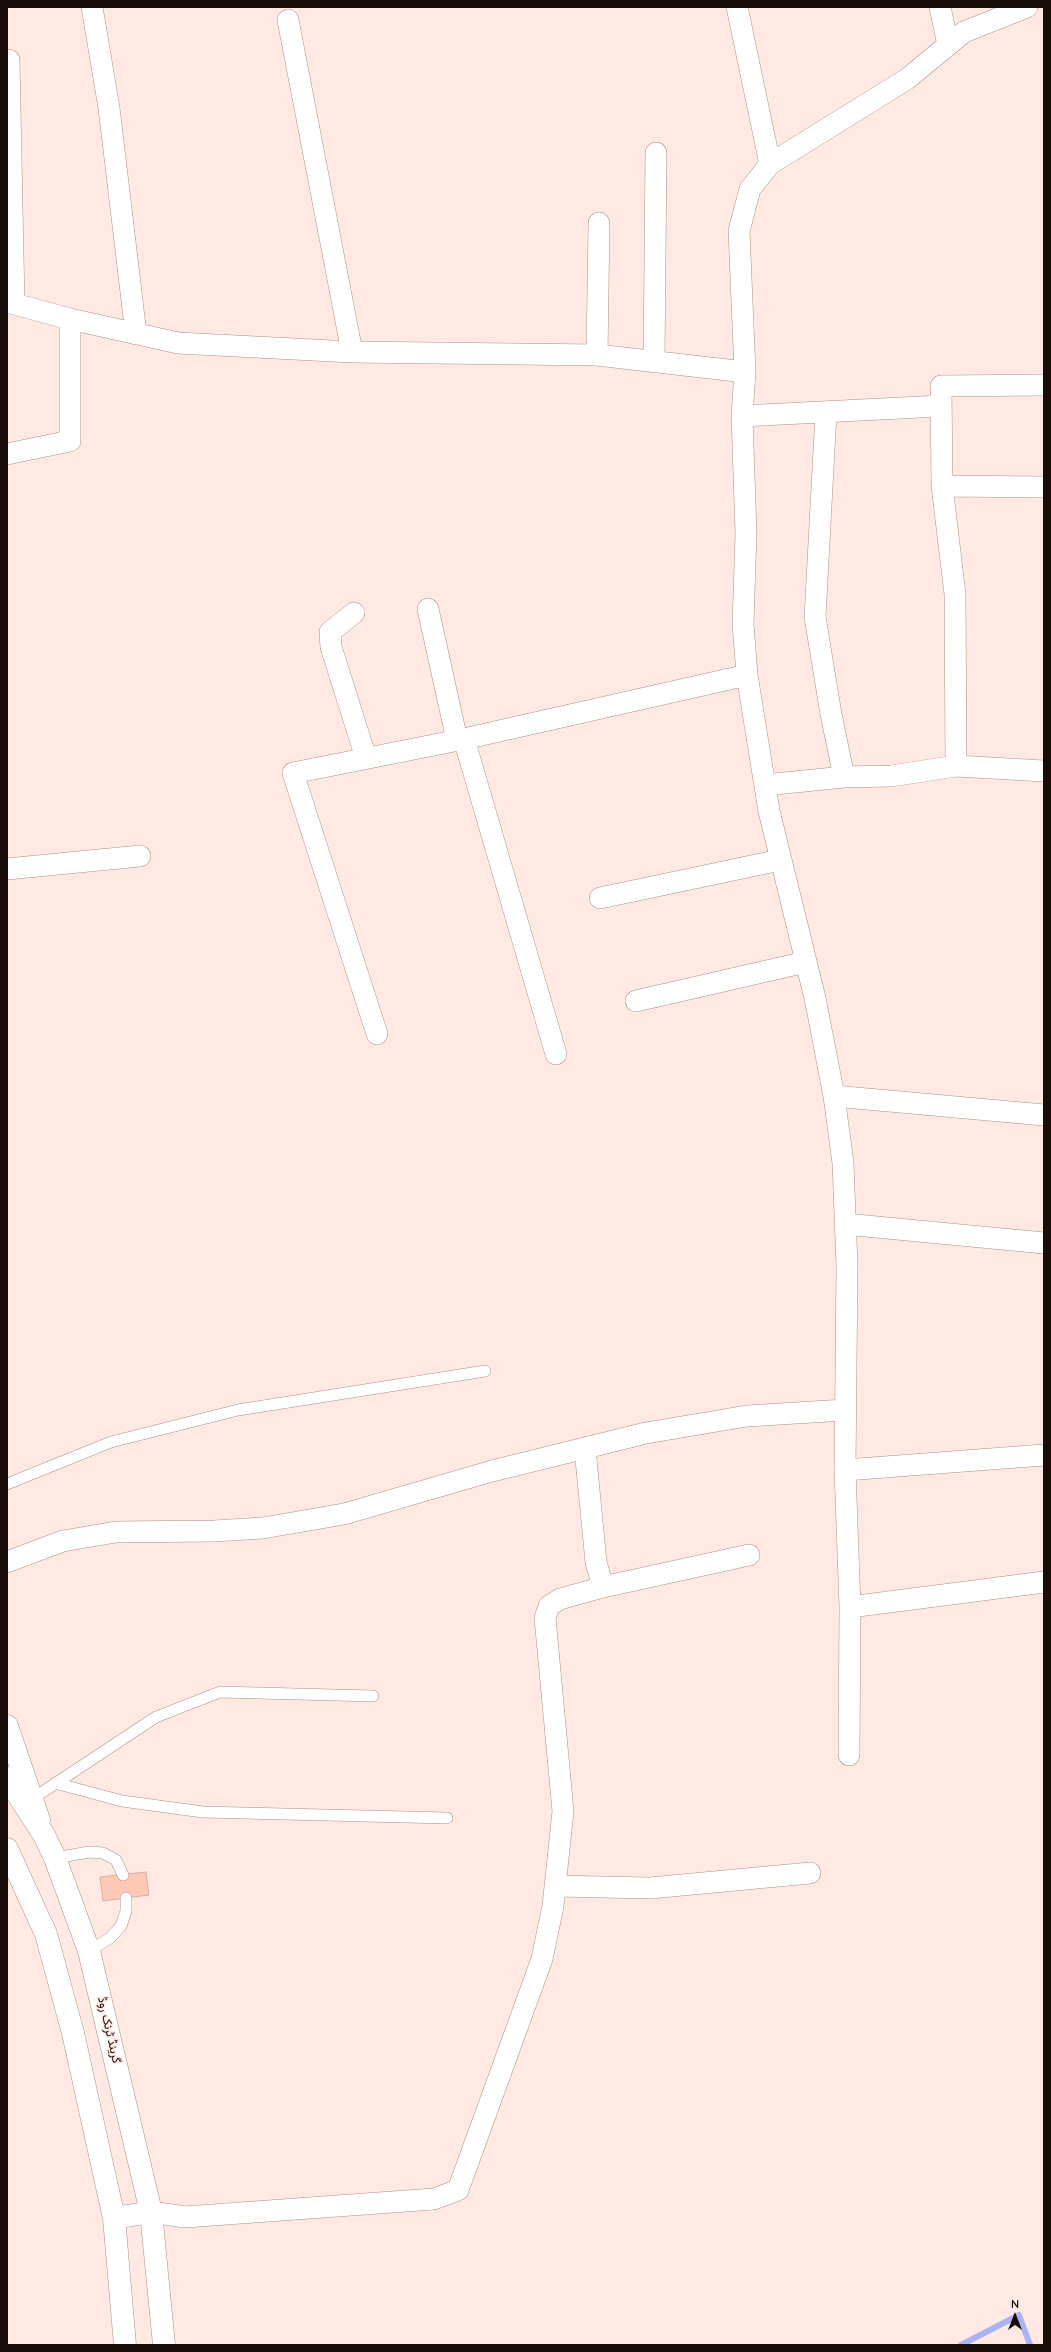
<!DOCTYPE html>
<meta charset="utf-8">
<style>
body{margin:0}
#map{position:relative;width:1051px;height:2352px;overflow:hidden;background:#ffe9e2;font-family:Quicksand,sans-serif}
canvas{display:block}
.frame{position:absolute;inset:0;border:8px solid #180d09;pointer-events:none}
.north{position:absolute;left:995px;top:2296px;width:40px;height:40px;-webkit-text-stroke:3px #ffe9e2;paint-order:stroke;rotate:0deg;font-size:11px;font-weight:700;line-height:16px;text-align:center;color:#180d09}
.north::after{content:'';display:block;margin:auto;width:14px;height:18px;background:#180d09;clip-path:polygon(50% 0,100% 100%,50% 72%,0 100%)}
</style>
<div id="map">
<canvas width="1051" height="2352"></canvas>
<div class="frame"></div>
<div class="north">N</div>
</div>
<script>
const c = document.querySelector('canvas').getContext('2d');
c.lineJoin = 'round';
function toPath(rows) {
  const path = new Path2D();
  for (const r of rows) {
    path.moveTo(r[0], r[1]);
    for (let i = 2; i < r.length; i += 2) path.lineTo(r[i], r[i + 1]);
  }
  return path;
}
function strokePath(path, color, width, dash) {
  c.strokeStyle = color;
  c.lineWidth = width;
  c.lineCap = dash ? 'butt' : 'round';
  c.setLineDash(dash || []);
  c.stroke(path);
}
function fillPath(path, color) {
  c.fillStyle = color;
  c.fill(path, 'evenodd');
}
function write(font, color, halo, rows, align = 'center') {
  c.font = font + ' Quicksand,Vazirmatn,sans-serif';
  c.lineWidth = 3;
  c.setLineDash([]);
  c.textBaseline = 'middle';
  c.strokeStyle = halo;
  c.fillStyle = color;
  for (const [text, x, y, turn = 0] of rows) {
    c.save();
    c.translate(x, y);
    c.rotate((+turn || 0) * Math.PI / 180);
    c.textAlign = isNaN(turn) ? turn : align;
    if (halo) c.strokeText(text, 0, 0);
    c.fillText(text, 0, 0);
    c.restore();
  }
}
const stream = toPath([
 [961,2345,1019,2315,1030,2345]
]);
const building = toPath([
 [146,1872,149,1895,103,1901,100,1877,146,1872]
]);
const service = toPath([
 [7,1484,111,1442,238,1410,485,1371],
 [55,1783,122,1801,203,1812,447,1818],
 [32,1799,156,1717,220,1692,373,1696],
 [55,1858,89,1852,103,1853,116,1860,123,1875],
 [89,1951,110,1938,121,1926,126,1911,126,1898]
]);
const minor = toPath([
 [92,7,109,108,136,334],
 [737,7,770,164],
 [940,7,948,45],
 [288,20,352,352],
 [9,60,14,304],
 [7,302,70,319,178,343,352,352,597,355,745,372],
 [597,355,599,223],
 [654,362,656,153],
 [826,413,815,617,831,714,844,777],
 [742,416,941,406],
 [7,454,70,441,70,319],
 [942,486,1044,487],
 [428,609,457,740],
 [354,613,330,632,331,647,366,758],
 [464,739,556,1054],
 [956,766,955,594,942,486,941,386,1044,385],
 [765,785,844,777,891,776,956,766,1044,771],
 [7,869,140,856],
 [600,898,780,860],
 [636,1001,806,962],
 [377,1034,293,773,464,739,747,675],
 [834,1096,1044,1115],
 [845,1224,1044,1243],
 [845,1470,1044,1455],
 [7,1562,63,1541,116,1532,214,1531,263,1528,344,1514,492,1471,646,1433,747,1416,845,1410],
 [603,1587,749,1555],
 [850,1607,1044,1582],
 [849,1755,850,1607,845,1470,847,1266,843,1163,834,1096,815,998,769,811,747,675,743,624,746,533,742,416,745,372,739,231,750,189,770,164,907,79,964,32,1027,7],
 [556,1886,650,1888,810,1873],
 [151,2212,185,2217,434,2199,458,2190,542,1959,553,1906,563,1811,545,1618,549,1606,560,1599,603,1587,596,1562,585,1449]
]);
const primary = toPath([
 [7,1726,39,1820]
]);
const trunk = toPath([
 [7,1778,44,1835,55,1858,89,1951,151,2212,164,2345],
 [7,1849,46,1934,73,2033,114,2218,125,2345],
 [114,2218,151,2212]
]);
const streetNames = [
 ["گرینڈ ٹرنک روڈ",109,2030,77]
];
strokePath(stream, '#abb4f2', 6);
fillPath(building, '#fec8b6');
strokePath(building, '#d3b0a5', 1);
strokePath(service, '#b08f84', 12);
strokePath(minor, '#b08f84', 22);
strokePath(primary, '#b08f84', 23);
strokePath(trunk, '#b08f84', 23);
strokePath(service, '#fff', 11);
strokePath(minor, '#fff', 21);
strokePath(primary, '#fff', 22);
strokePath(trunk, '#fff', 22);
write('12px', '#180d09', '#ffe9e2', streetNames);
</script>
